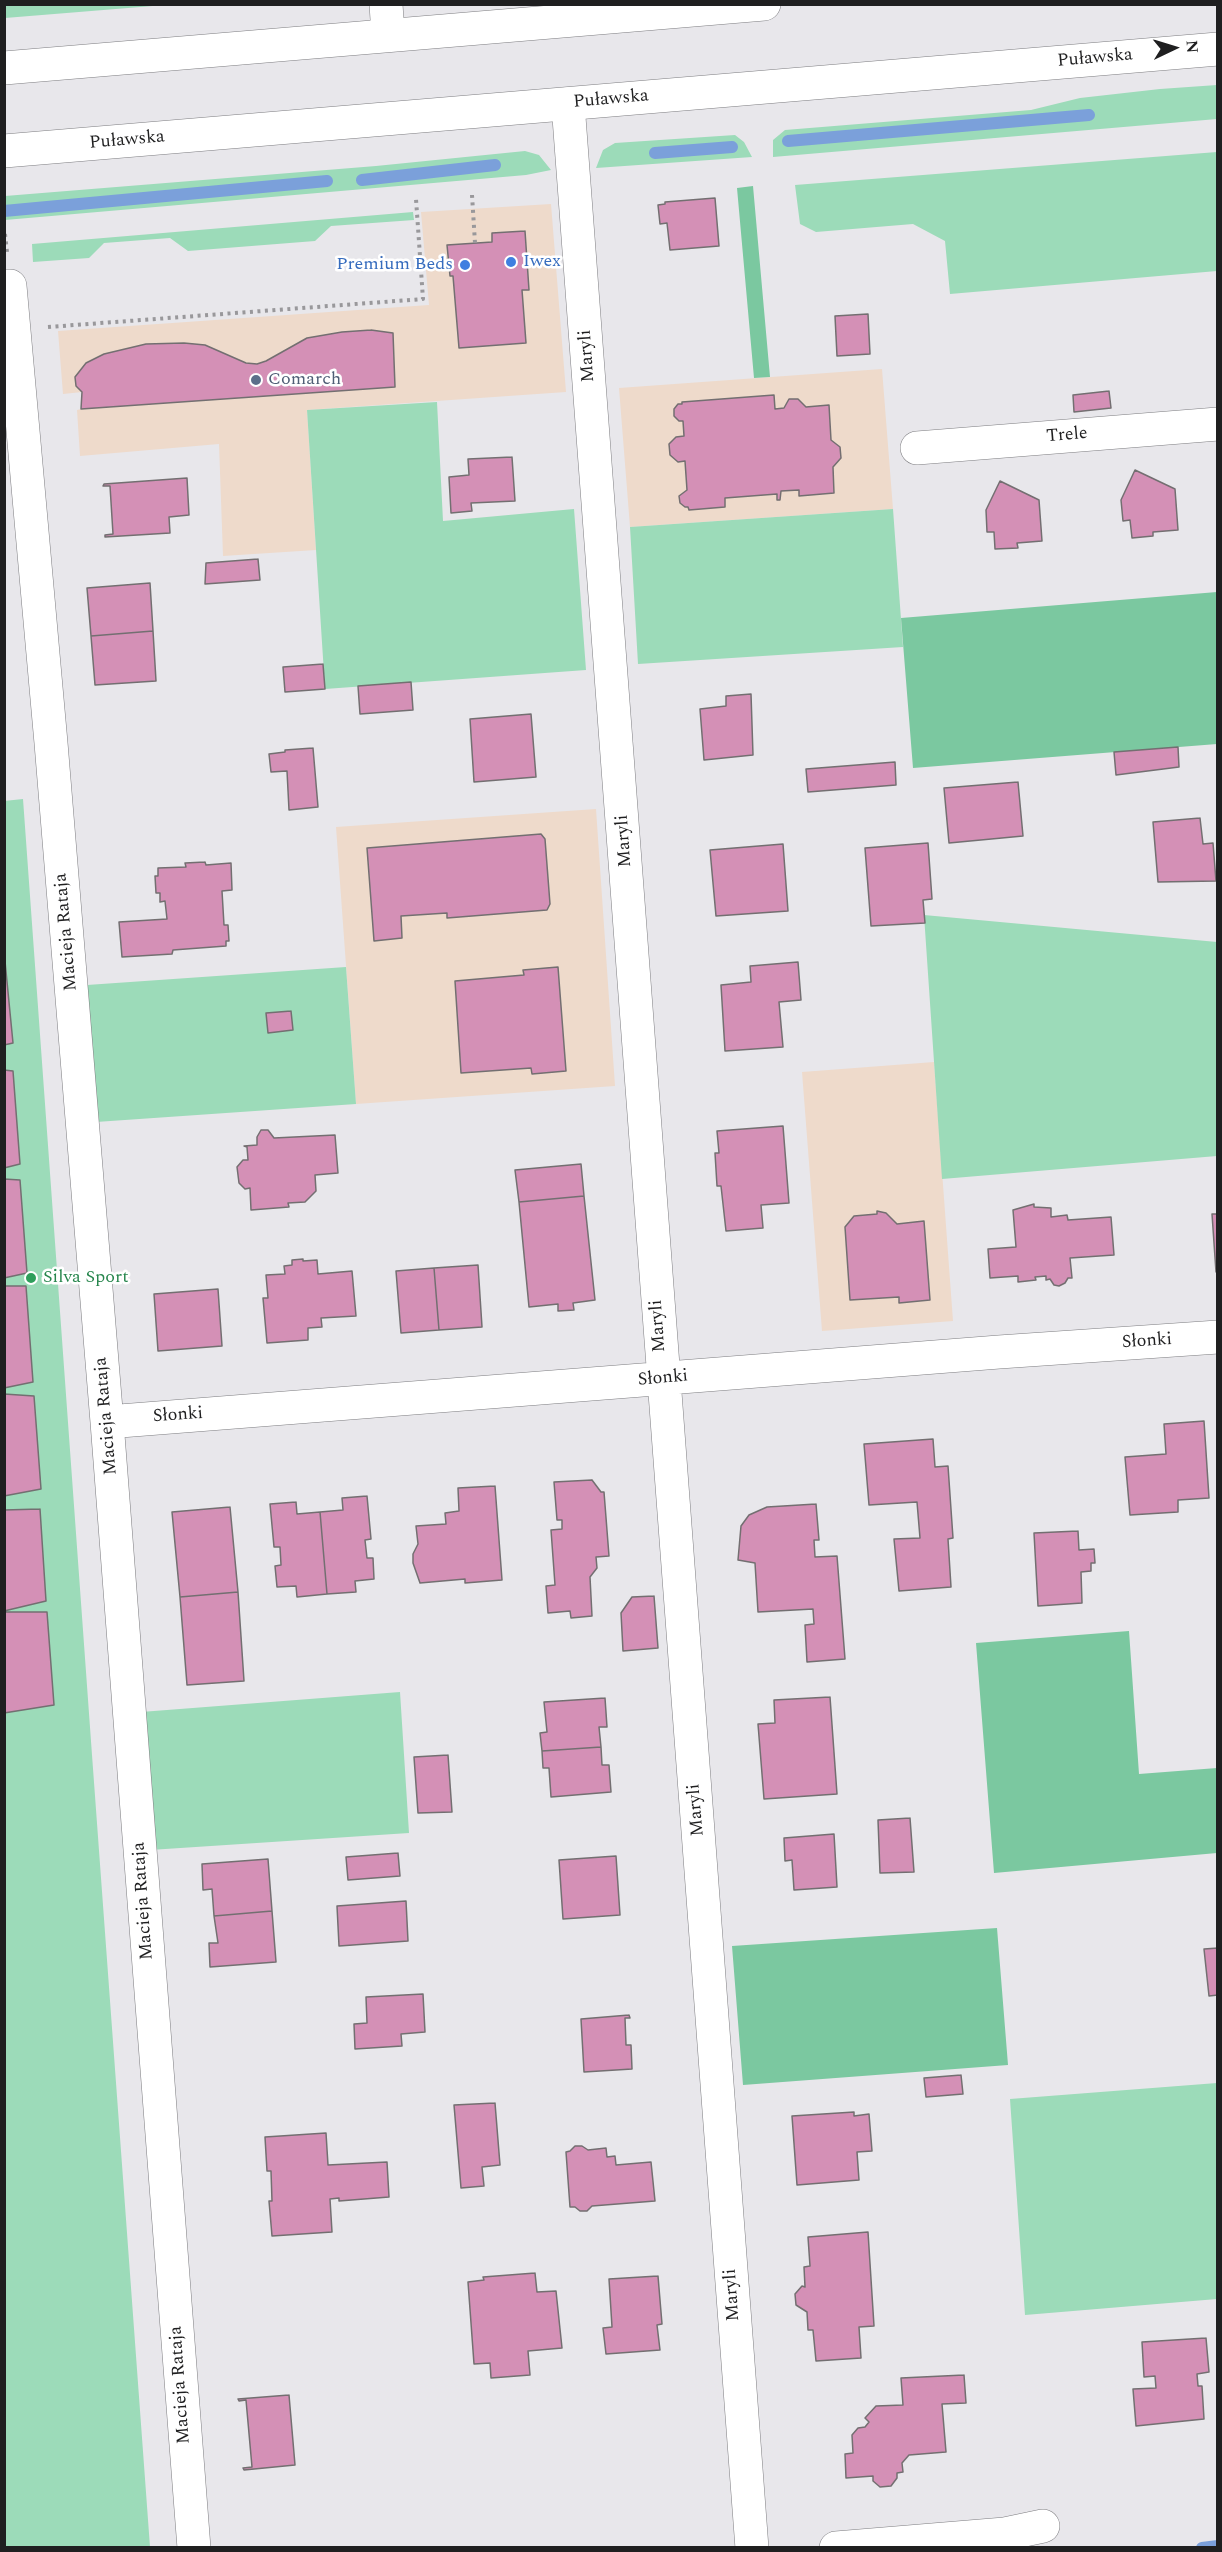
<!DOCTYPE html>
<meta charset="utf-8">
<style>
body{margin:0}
#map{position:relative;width:1222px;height:2552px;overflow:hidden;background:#e8e7eb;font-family:Spectral,serif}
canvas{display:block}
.frame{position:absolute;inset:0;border:6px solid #1f1f20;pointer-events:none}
.north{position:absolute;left:1144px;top:18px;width:60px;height:60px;-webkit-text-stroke:4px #fff;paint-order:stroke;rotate:86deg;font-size:16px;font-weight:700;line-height:24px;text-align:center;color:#1f1f20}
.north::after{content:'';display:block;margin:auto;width:21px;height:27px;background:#1f1f20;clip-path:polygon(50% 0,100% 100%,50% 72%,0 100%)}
</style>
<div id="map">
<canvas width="1222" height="2552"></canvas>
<div class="frame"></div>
<div class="north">N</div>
</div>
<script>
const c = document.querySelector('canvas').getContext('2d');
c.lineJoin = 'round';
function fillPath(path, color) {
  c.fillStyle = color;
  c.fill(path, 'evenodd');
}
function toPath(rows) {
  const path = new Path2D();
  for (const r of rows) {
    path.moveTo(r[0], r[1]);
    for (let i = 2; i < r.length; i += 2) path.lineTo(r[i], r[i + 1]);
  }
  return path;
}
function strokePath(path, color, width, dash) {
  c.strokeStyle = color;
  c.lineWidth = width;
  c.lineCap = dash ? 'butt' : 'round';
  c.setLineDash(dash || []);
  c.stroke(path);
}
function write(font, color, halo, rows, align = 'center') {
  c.font = font + ' Spectral,serif';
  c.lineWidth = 5;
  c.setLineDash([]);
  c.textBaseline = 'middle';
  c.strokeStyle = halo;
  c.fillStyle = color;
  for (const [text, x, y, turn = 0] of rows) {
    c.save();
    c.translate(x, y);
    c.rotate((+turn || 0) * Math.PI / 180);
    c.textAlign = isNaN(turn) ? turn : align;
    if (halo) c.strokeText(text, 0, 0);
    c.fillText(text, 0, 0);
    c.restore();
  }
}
const commercial = toPath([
 [551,204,566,392,307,410,316,550,223,556,219,444,80,456,77,410,81,409,82,392,63,394,58,331,429,305,421,212],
 [882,369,893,509,630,527,619,388],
 [596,809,615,1086,356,1104,336,827],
 [934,1062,953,1321,822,1331,802,1072]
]);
const green = toPath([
 [5,4,165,4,165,5,5,18],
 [1217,85,1217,119,773,157,773,140,785,130,1031,110,1080,98,1160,89],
 [735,135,744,142,752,157,596,168,603,150,615,143],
 [525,151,539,155,551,170,526,175,5,220,5,196,376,166],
 [1217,152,1217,271,950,294,945,241,913,224,816,232,800,224,795,185],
 [413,212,414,220,331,226,315,241,188,251,170,238,104,243,89,258,33,262,32,244],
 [437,402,443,521,574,509,586,670,325,689,307,410],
 [893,509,903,647,638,664,630,527],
 [23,799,92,1755,150,2547,5,2548,4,801],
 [924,915,1217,942,1217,1156,942,1179],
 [346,967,356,1104,96,1122,87,985],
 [400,1692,409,1833,150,1850,141,1712],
 [1217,2083,1217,2299,1025,2315,1010,2099]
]);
const forest = toPath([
 [753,186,770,377,754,378,737,188],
 [1217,592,1217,744,913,768,901,618],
 [1129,1631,1139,1774,1217,1768,1217,1853,994,1873,976,1643],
 [997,1928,1008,2065,743,2085,732,1946]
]);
const stream = toPath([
 [788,141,1089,115],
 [655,153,732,147],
 [362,180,495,165],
 [4,211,327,181],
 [1202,2548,1218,2546]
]);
const building = toPath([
 [715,198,719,246,670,250,667,223,660,224,658,205,665,204,665,202,715,198],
 [525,231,529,290,522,290,526,343,459,348,453,276,450,276,447,245,492,242,492,233,525,231],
 [868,314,870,354,837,356,835,316,868,314],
 [371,330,393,333,395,387,81,409,82,392,76,386,75,377,86,363,104,354,146,344,184,343,205,345,246,363,257,364,266,361,307,338,342,332,371,330],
 [1109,391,1111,408,1074,412,1073,395,1109,391],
 [774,395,775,409,784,408,789,399,798,399,806,407,829,405,831,440,840,447,841,458,833,467,834,493,799,496,799,490,781,491,780,500,777,500,777,494,725,498,725,507,689,510,688,507,685,507,680,503,679,496,687,490,685,461,678,462,670,455,669,444,676,437,684,436,683,421,679,421,674,416,674,409,678,404,682,404,682,402,774,395],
 [512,457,515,501,471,503,472,511,451,513,449,477,469,475,468,459,512,457],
 [1135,470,1175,489,1178,530,1153,532,1153,536,1132,538,1130,520,1123,521,1121,500,1135,470],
 [187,478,189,515,169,517,170,533,105,537,105,535,113,534,110,486,103,486,104,484,187,478],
 [1000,481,1039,500,1042,541,1017,543,1018,548,995,549,994,532,987,532,986,510,1000,481],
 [258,559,260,580,205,584,206,563,258,559],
 [150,583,153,631,91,636,87,588,150,583],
 [153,631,156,681,95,685,91,636,153,631],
 [323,664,325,689,285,692,283,667,323,664],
 [411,682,413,710,360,714,358,686,411,682],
 [751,694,753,755,704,760,700,709,726,706,726,696,751,694],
 [531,714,536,777,474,782,470,719,531,714],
 [1178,747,1179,767,1116,775,1114,752,1178,747],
 [313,748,318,807,289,810,287,771,271,772,269,754,285,752,285,750,313,748],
 [895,762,896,785,808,792,806,769,895,762],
 [1018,782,1023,836,949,843,944,788,1018,782],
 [1200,818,1203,844,1213,843,1216,881,1158,882,1153,822,1200,818],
 [541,834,545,839,550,904,547,910,447,918,447,913,401,916,402,938,374,941,367,848,541,834],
 [928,843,932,899,923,900,925,923,871,926,865,848,928,843],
 [783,844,788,911,716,916,710,850,783,844],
 [205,862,206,865,231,863,232,890,222,891,224,925,228,925,229,941,226,941,226,946,173,950,172,954,122,957,119,922,167,919,165,901,160,902,160,893,156,893,155,876,158,876,158,868,186,867,185,863,205,862],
 [4,951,13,1043,4,1045,4,951],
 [798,962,801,1000,779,1002,783,1047,725,1051,721,985,751,982,750,966,798,962],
 [558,967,566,1071,532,1074,531,1068,461,1073,455,981,524,975,523,970,558,967],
 [291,1011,293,1030,268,1033,266,1013,291,1011],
 [4,1070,13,1071,20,1164,4,1168,4,1070],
 [783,1126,789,1203,761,1205,763,1228,726,1231,721,1186,717,1186,715,1153,719,1153,717,1131,783,1126],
 [261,1130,268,1130,274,1138,335,1135,338,1173,315,1175,316,1191,305,1202,288,1203,289,1207,251,1210,250,1188,245,1189,239,1183,237,1167,243,1160,248,1160,247,1147,244,1146,257,1145,257,1137,261,1130],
 [581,1164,584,1196,519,1202,515,1170,581,1164],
 [4,1179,20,1180,27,1273,4,1278,4,1179],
 [584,1196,595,1300,573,1303,574,1310,558,1311,558,1304,529,1307,519,1202,584,1196],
 [1034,1204,1034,1207,1051,1208,1051,1217,1067,1215,1068,1220,1111,1217,1114,1255,1070,1258,1072,1278,1068,1278,1065,1283,1059,1286,1054,1285,1050,1279,1046,1280,1046,1276,1035,1277,1036,1280,1018,1282,1018,1276,990,1278,988,1249,1016,1247,1013,1210,1034,1204],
 [877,1211,886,1213,897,1224,924,1221,930,1300,899,1303,899,1297,850,1300,845,1227,854,1216,877,1214,877,1211],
 [1212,1214,1218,1214,1218,1272,1216,1272,1212,1214],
 [303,1259,303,1261,317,1260,318,1274,352,1271,356,1316,321,1318,322,1327,308,1328,308,1340,267,1343,263,1298,268,1298,266,1275,285,1274,284,1266,292,1265,292,1260,303,1259],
 [478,1265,482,1327,439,1330,434,1268,478,1265],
 [434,1268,439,1330,401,1333,396,1271,434,1268],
 [4,1286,26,1286,33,1382,4,1388,4,1286],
 [218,1289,222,1346,158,1351,154,1294,218,1289],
 [4,1394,34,1396,41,1489,4,1496,4,1394],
 [1204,1421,1209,1498,1178,1500,1178,1512,1130,1515,1125,1457,1166,1454,1164,1424,1204,1421],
 [933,1439,935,1467,948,1466,953,1538,948,1539,951,1587,899,1591,894,1539,920,1538,917,1502,869,1505,864,1444,933,1439],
 [592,1480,601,1492,604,1492,609,1556,596,1557,597,1568,590,1577,592,1616,571,1618,570,1611,548,1613,546,1586,555,1585,551,1530,562,1529,562,1520,557,1520,554,1482,592,1480],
 [495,1486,502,1580,465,1583,465,1579,420,1583,413,1563,413,1554,418,1544,416,1526,446,1524,445,1513,459,1511,458,1488,495,1486],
 [367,1496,371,1539,365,1540,367,1558,373,1558,374,1579,355,1581,356,1592,327,1594,320,1512,343,1510,342,1498,367,1496],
 [296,1502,297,1514,320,1512,327,1594,297,1597,296,1586,277,1587,275,1566,281,1565,280,1547,274,1547,270,1504,296,1502],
 [816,1504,819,1540,814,1540,815,1557,837,1556,845,1659,807,1662,805,1625,814,1624,813,1609,758,1612,755,1563,738,1560,741,1526,749,1515,767,1507,816,1504],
 [230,1507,238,1592,180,1597,172,1512,230,1507],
 [40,1509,46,1601,4,1611,4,1510,40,1509],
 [1078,1531,1079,1550,1094,1549,1095,1563,1091,1563,1091,1571,1081,1572,1082,1603,1038,1606,1034,1533,1078,1531],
 [238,1592,244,1681,187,1685,180,1597,238,1592],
 [654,1596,658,1648,623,1651,621,1613,632,1597,654,1596],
 [4,1612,47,1612,54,1705,4,1713,4,1612],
 [830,1697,837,1794,764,1799,758,1724,775,1723,774,1700,830,1697],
 [605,1698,607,1727,599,1727,601,1747,542,1751,540,1733,547,1732,544,1702,605,1698],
 [601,1747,602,1765,609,1765,611,1792,551,1797,549,1768,543,1768,542,1751,601,1747],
 [448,1755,452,1812,418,1813,414,1757,448,1755],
 [910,1818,914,1872,880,1873,878,1820,910,1818],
 [834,1834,837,1887,794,1890,792,1860,785,1861,784,1838,834,1834],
 [398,1853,400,1876,348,1880,346,1857,398,1853],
 [616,1856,620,1915,563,1919,559,1860,616,1856],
 [268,1859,272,1911,214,1916,212,1889,203,1890,202,1864,268,1859],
 [406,1901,408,1941,339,1946,337,1906,406,1901],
 [272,1911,276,1962,210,1967,209,1943,218,1943,214,1916,272,1911],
 [1218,1948,1218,1995,1209,1996,1204,1949,1218,1948],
 [423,1994,425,2032,401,2034,402,2046,355,2049,354,2024,367,2023,366,1997,423,1994],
 [629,2015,630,2018,625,2018,626,2045,631,2045,632,2069,584,2072,581,2019,629,2015],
 [961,2075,963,2094,926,2097,924,2078,961,2075],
 [495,2103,500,2165,482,2167,484,2186,461,2188,454,2105,495,2103],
 [854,2112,854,2116,869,2114,872,2151,857,2152,859,2180,797,2185,792,2116,854,2112],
 [326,2133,328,2165,387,2162,389,2197,339,2201,339,2198,330,2199,332,2232,272,2236,269,2201,272,2201,271,2171,267,2171,265,2137,326,2133],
 [575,2146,582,2146,588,2150,606,2148,607,2157,615,2156,616,2165,651,2162,655,2201,592,2206,587,2211,580,2211,575,2207,570,2207,566,2152,570,2151,575,2146],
 [868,2232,874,2326,859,2327,861,2358,816,2361,813,2330,808,2330,807,2312,796,2305,795,2294,802,2286,805,2287,804,2267,810,2266,808,2237,868,2232],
 [535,2273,537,2292,556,2291,562,2348,528,2351,530,2375,491,2378,490,2363,474,2364,468,2282,484,2280,483,2277,535,2273],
 [658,2276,662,2324,657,2325,660,2350,606,2354,603,2328,612,2327,609,2279,658,2276],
 [1206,2338,1209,2372,1197,2374,1198,2386,1202,2386,1204,2419,1136,2426,1133,2389,1156,2388,1155,2376,1144,2377,1142,2342,1206,2338],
 [964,2375,966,2403,942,2404,946,2452,909,2455,902,2463,903,2472,897,2473,897,2478,891,2486,880,2487,873,2481,873,2476,846,2478,845,2454,853,2453,852,2435,858,2428,865,2427,869,2422,865,2418,876,2406,903,2405,901,2378,964,2375],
 [289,2395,295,2465,244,2470,243,2468,252,2467,246,2400,239,2401,238,2399,289,2395]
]);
const path = toPath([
 [472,195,475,243],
 [5,234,7,252],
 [48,327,423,299,416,199]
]);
const minor = toPath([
 [386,4,388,35],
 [568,104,752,2548],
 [4,286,10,286,51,743,107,1422,194,2548],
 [917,448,1218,424],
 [107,1422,999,1352,1218,1337],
 [836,2548,1005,2534,1043,2526]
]);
const major = toPath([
 [4,68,764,4],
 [4,151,1218,49]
]);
const markers = [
 [511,262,6,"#3f7fe0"],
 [465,265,6,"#3f7fe0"],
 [256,380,6,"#5c6f8a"],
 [31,1278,6,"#2e9e5b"]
];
const streetNames = [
 ["Puławska",1095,59,-5],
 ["Puławska",611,100,-5],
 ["Puławska",127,141,-5],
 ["Maryli",588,356,-94],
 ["Trele",1067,436,-5],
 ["Maryli",625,841,-94],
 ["Macieja Rataja",67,932,-95],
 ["Maryli",659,1326,-94],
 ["Słonki",1147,1342,-4],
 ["Słonki",663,1379,-5],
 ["Macieja Rataja",107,1416,-95],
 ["Słonki",178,1416,-4],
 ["Maryli",697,1810,-95],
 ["Macieja Rataja",144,1901,-94],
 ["Maryli",733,2295,-94],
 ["Macieja Rataja",181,2385,-94]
];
const shopNames = [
 ["Iwex",523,262],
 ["Premium Beds",453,265,"right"]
];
const serviceNames = [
 ["Comarch",268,380]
];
const leisureNames = [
 ["Silva Sport",43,1278]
];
fillPath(commercial, '#eedacb');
fillPath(green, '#9cdbb9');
fillPath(forest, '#7bc8a0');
strokePath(stream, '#7ba0da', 12);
fillPath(building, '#d490b6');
strokePath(building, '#736f71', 1.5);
strokePath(minor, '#7d7d80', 34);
strokePath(major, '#7d7d80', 34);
strokePath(path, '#99989b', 4, [3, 4.5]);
strokePath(minor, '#fff', 33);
strokePath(major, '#fff', 33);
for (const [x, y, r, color] of markers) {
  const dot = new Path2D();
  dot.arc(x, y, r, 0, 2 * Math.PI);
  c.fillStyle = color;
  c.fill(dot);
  strokePath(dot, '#fff', 2);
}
write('18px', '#1f1f20', '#fff', streetNames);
write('18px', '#366cbe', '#fff', shopNames, 'left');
write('18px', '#4e5e75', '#fff', serviceNames, 'left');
write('18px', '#27864d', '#fff', leisureNames, 'left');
</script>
